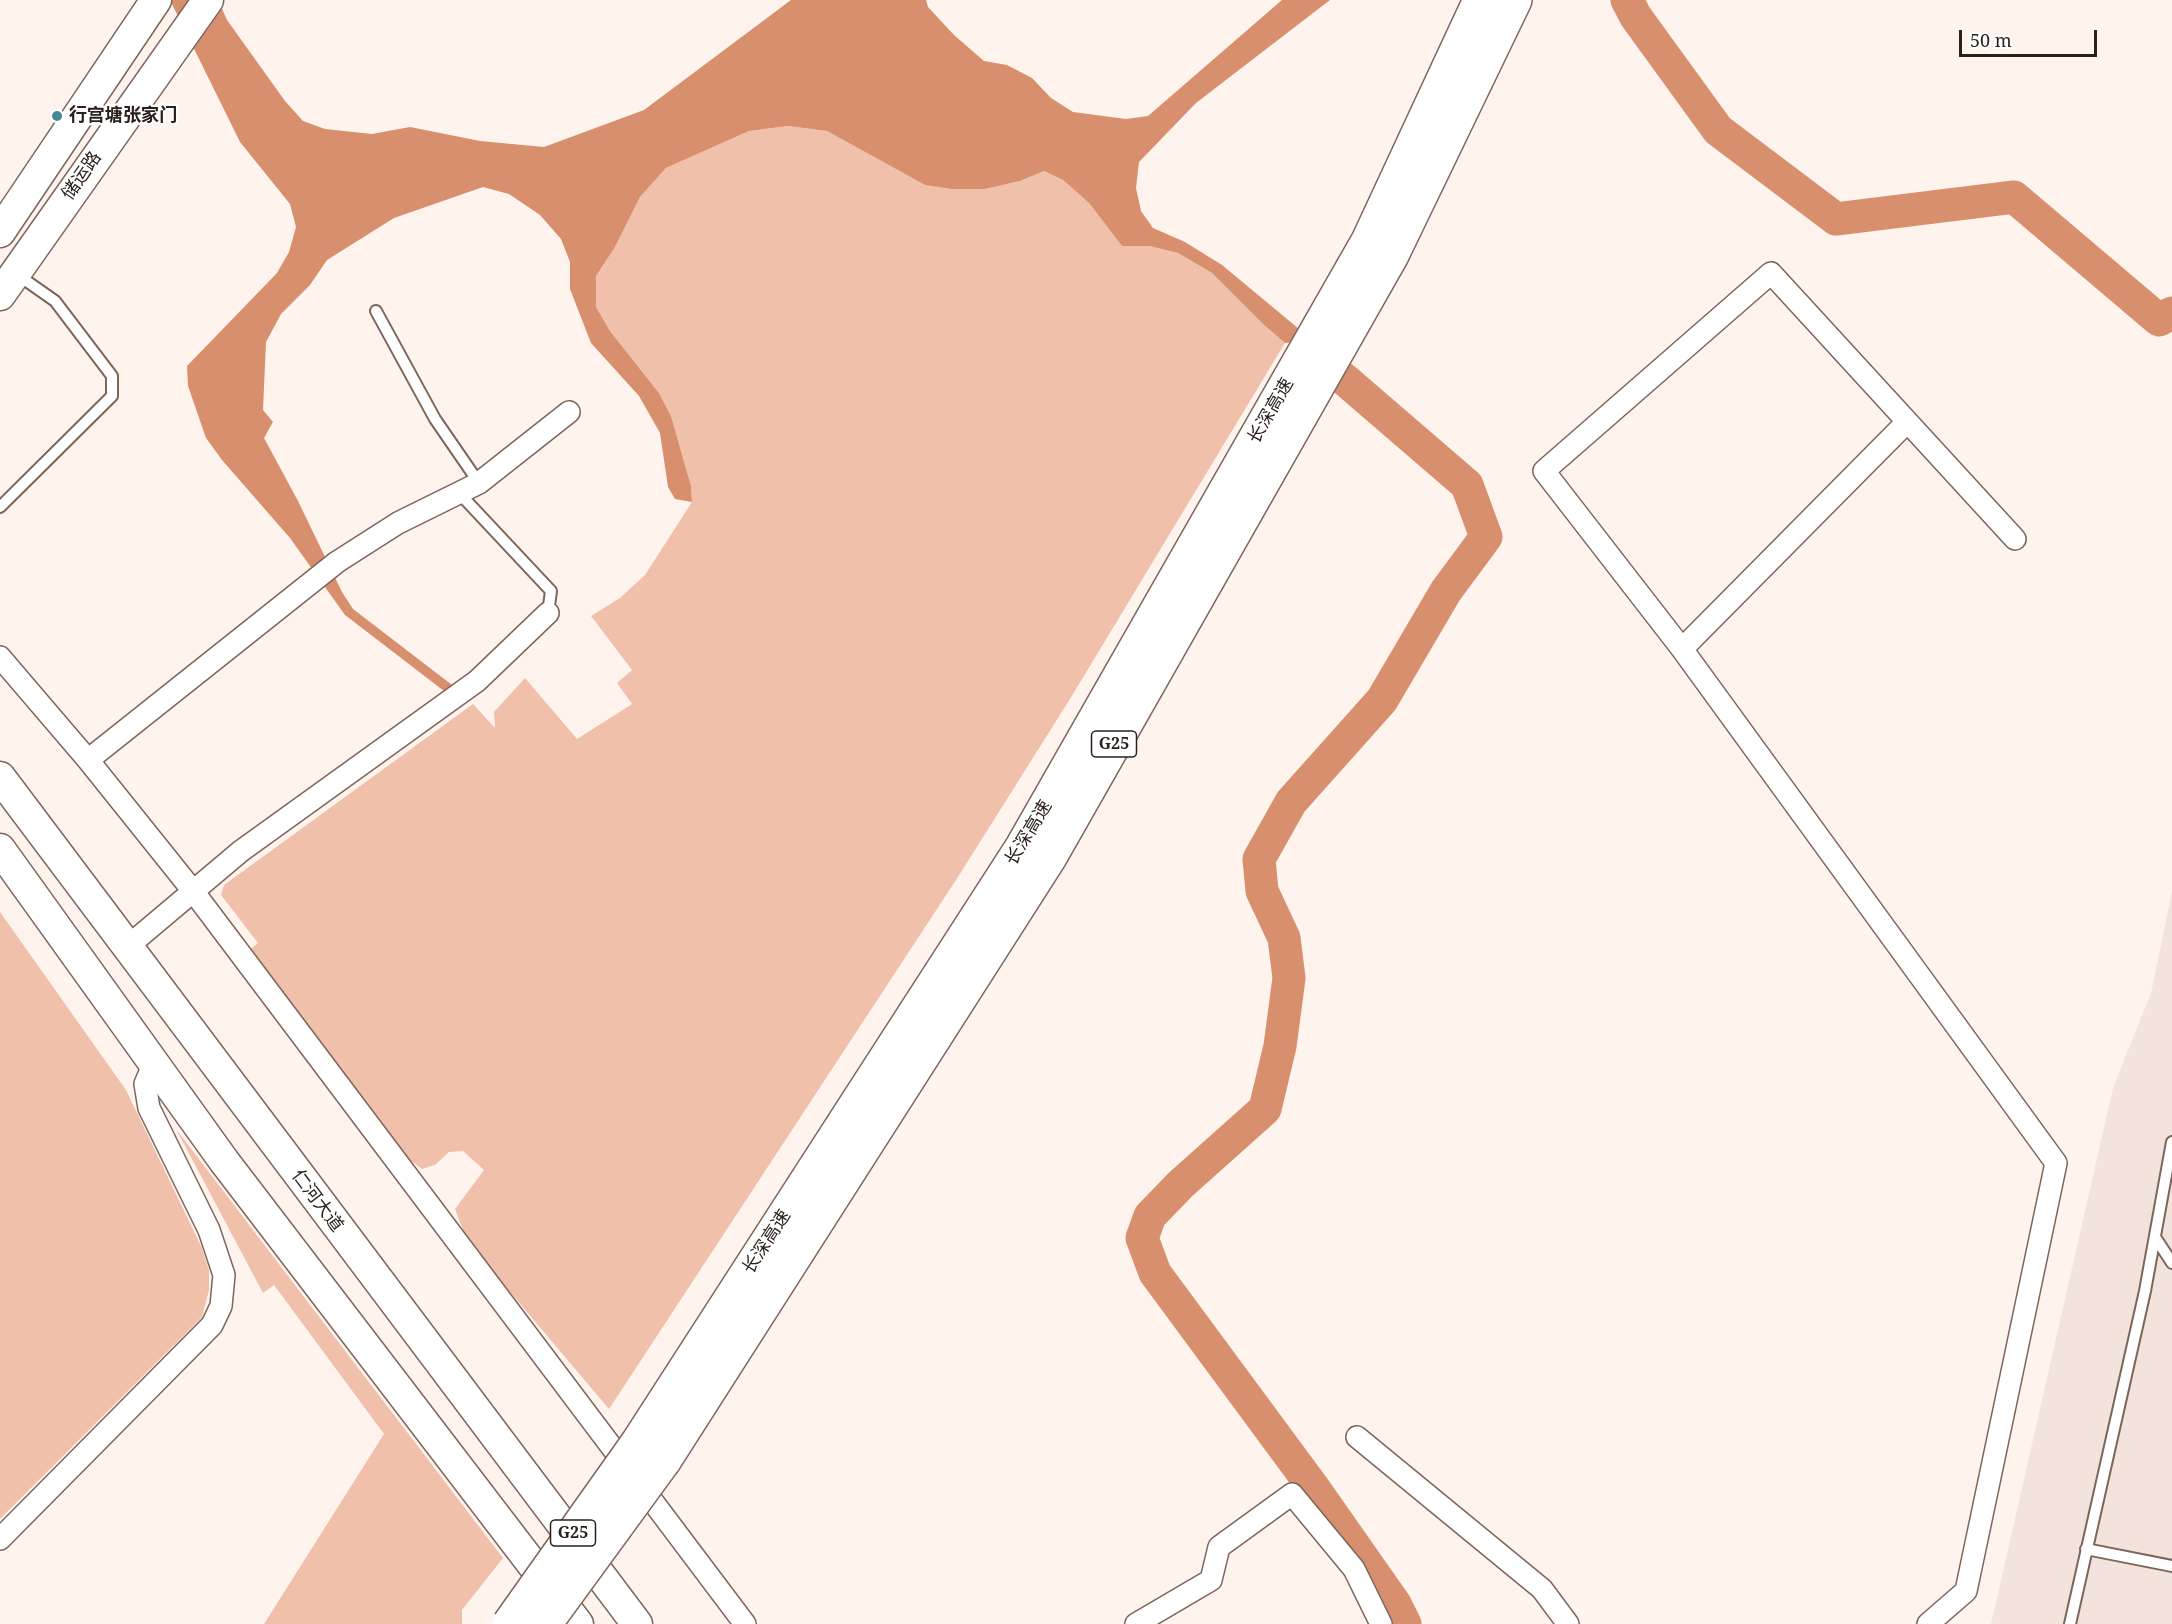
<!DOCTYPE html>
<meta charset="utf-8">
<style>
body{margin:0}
#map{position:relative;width:2172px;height:1624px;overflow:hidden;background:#fff3ee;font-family:"Noto Serif",serif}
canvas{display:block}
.scale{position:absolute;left:1959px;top:30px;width:138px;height:27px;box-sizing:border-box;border:3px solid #2b201c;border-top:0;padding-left:8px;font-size:18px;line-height:21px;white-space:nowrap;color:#2b201c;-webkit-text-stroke:4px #fff;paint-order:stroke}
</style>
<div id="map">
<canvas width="2172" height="1624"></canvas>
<div class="scale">50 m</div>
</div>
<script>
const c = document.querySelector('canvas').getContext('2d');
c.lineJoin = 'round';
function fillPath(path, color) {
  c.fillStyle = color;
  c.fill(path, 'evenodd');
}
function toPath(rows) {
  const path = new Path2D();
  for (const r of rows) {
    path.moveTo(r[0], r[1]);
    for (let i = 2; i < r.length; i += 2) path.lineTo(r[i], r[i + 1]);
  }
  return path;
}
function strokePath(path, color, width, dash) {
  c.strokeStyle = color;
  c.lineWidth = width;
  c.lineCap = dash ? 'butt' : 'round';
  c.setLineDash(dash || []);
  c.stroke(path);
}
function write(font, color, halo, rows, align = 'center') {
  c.font = font + ' "Noto Serif","Noto Sans SC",serif';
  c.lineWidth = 4.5;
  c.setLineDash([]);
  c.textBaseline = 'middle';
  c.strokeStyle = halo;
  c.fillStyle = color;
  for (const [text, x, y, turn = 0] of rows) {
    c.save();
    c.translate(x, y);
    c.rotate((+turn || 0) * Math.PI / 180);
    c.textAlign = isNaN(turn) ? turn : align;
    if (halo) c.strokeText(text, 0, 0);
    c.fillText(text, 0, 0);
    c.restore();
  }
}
const built = toPath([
 [2172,891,2172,1624,1991,1624,2113,1088,2151,993]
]);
const green = toPath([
 [788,126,827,131,925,185,951,189,985,189,1020,181,1044,171,1063,180,1089,203,1122,246,1149,246,1178,253,1212,273,1263,324,1285,343,1070,699,956,880,609,1409,467,1241,455,1209,484,1170,463,1151,449,1152,435,1165,422,1169,411,1161,244,955,258,943,221,895,224,885,473,704,495,728,494,712,525,678,577,739,632,704,617,683,632,670,591,616,620,598,645,575,692,502,691,486,671,416,659,393,610,331,596,307,596,276,615,247,640,197,666,168,749,131],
 [0,912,126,1090,201,1246,209,1270,209,1290,202,1317,0,1519],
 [176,1129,503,1558,462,1610,462,1624,264,1624,384,1434,274,1285,263,1293]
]);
const water = toPath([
 [170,0,218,0,227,20,285,101,303,121,325,129,372,134,410,127,480,141,544,147,644,110,791,0,926,0,928,7,954,35,984,61,1007,65,1032,78,1051,98,1073,112,1126,119,1148,116,1282,0,1330,0,1196,103,1139,162,1136,188,1141,211,1153,228,1185,242,1222,265,1299,329,1294,342,1285,343,1263,324,1212,273,1178,253,1149,246,1122,246,1089,203,1063,180,1044,171,1020,181,985,189,951,189,925,185,827,131,788,126,749,131,666,168,640,197,615,247,596,276,596,307,610,331,659,393,671,416,691,486,692,502,675,499,668,487,660,433,639,396,591,343,570,289,570,262,561,239,540,215,509,194,483,187,394,218,327,260,310,285,281,314,266,342,263,410,273,422,264,438,298,501,342,592,353,609,456,688,448,694,345,615,290,538,222,460,206,438,188,386,187,366,277,273,289,252,296,227,290,204,240,142]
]);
const river = toPath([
 [1627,0,1636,17,1718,130,1836,219,2014,197,2159,320,2172,313],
 [1344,379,1467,485,1486,537,1446,591,1382,700,1291,802,1259,859,1262,891,1284,938,1289,978,1280,1046,1265,1109,1181,1184,1150,1216,1142,1238,1155,1273,1313,1487,1395,1604,1405,1624]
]);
const lane = toPath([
 [376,311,435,419,479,483],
 [460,494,551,591,548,613],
 [0,507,112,396,112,376,55,301,18,275],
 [2155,1237,2172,1263],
 [2086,1549,2172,1566],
 [2070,1624,2145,1291,2172,1142]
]);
const street = toPath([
 [1906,423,1682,649,2056,1163,1966,1591,1928,1624],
 [1682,649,1544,471,1771,273,2015,539],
 [0,657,88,760,193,891,745,1624],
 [88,760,337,562,398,523,479,483,569,412],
 [127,947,241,851,477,681,548,613],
 [1357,1437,1542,1589,1568,1624],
 [0,1539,212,1325,221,1306,224,1275,209,1230,149,1108,145,1084,154,1063],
 [1136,1624,1211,1580,1219,1547,1292,1494,1354,1569,1381,1624]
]);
const secondary = toPath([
 [0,232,156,0],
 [0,295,208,0],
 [0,777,637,1624],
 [0,849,224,1161,578,1624]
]);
const highway = toPath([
 [638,1442,1022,847,1368,241,1480,0],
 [664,1461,1050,857,1392,255,1515,0]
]);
const highwayBridge = toPath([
 [509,1624,638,1442],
 [545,1624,664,1461]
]);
const markers = [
 [57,116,6,"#458898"]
];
const shields = [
 [1114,744,45],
 [573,1533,45]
];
const shieldNames = [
 ["G25",1114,744],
 ["G25",573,1533]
];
const poiNames = [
 ["行宫塘张家门",69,116]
];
const streetNames = [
 ["储运路",82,176,-55],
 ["长深高速",1271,411,-60],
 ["长深高速",1029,833,-59],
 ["仁河大道",317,1201,53],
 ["长深高速",767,1242,-57]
];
fillPath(built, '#f3e3dd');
fillPath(green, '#f0c0ab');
fillPath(water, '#d88f6e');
strokePath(river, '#d88f6e', 33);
strokePath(lane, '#7e655a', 14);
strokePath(street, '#7e655a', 24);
strokePath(secondary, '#7e655a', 33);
strokePath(highway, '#7e655a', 36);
strokePath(lane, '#fff', 10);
strokePath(street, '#fff', 21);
strokePath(secondary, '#fff', 30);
strokePath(highway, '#fff', 33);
strokePath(highwayBridge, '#7e655a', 36, []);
strokePath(highwayBridge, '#fff', 33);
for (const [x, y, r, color] of markers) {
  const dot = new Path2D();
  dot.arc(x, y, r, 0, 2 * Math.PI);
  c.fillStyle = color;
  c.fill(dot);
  strokePath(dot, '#fff', 2);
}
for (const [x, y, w] of shields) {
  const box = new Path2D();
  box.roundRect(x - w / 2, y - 13, w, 26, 4.5);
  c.fillStyle = '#fff';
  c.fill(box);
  strokePath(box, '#2b201c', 1.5);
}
write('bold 16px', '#2b201c', null, shieldNames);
write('bold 18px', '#2b201c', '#fff', poiNames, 'left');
write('18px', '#2b201c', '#fff', streetNames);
</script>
